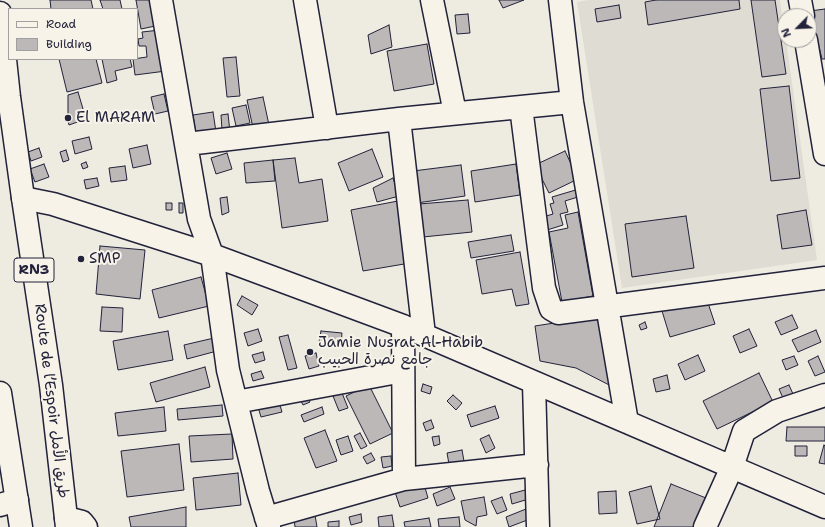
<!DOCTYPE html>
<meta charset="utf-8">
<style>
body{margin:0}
#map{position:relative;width:825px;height:527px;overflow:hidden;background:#eeebe1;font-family:"Shantell Sans",sans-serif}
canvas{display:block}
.legend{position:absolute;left:8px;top:8px;width:130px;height:52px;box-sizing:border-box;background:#f7f3e8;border:1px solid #a29fa3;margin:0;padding:5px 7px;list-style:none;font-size:12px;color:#22223b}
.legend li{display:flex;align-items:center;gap:8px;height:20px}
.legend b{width:20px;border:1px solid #a29fa3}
.north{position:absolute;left:777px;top:8px;width:40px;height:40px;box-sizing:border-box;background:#f7f3e8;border:1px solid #a29fa3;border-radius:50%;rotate:246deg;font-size:11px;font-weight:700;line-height:16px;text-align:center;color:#22223b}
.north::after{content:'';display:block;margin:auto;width:14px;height:18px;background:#22223b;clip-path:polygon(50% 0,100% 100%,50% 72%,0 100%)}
</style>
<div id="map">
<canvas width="825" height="527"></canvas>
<ul class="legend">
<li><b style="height:5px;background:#f7f3e8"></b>Road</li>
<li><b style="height:11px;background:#bbb8b7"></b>Building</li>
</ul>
<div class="north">N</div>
</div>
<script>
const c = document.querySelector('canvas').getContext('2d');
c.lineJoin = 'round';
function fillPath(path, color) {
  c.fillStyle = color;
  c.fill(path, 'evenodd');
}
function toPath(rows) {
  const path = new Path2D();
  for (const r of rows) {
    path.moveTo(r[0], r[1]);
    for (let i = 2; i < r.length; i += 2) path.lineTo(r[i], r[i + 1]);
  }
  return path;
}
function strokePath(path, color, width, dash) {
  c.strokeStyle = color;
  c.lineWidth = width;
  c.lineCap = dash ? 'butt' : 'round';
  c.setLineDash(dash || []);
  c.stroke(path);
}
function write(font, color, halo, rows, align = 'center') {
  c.font = font + ' "Shantell Sans","Playpen Sans Arabic",sans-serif';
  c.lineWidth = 4;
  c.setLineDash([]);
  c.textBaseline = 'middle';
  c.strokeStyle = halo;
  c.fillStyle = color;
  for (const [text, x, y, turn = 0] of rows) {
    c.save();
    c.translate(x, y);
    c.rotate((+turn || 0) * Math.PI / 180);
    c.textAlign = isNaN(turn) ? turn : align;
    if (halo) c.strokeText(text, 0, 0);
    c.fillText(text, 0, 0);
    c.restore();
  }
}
const built = toPath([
 [589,0,780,0,785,40,786,40,817,260,622,288,577,2]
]);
const building = toPath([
 [50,0,91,0,93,9,51,9,50,0],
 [100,0,120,0,122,9,103,9,100,0],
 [136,0,155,0,160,25,141,29,136,0],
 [499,0,524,0,503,8,499,0],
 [656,0,739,0,740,9,648,25,645,2,656,0],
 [751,0,775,0,786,74,762,77,751,0],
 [619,5,621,18,597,22,595,9,619,5],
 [825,9,825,59,822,59,810,11,825,9],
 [468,14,470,33,457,34,455,15,468,14],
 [389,25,392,47,371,54,368,35,389,25],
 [160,30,166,71,135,75,133,59,147,57,146,46,139,46,138,39,143,38,142,32,160,30],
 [427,44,434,84,394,91,387,51,427,44],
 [236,57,240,96,227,97,223,58,236,57],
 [59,59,96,59,102,83,67,92,59,59],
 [102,59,130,59,132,67,115,71,117,80,107,83,102,59],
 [789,86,800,178,771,181,760,89,789,86],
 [78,92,86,119,69,125,68,121,68,95,78,92],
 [164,94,168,111,155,114,151,97,164,94],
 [263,97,269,125,253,128,247,100,263,97],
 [246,105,250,123,236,126,232,108,246,105],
 [213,112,216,132,196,135,193,115,213,112],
 [228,114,230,132,222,130,221,115,228,114],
 [89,137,92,149,75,154,72,141,89,137],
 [147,145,151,164,133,168,129,149,147,145],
 [39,148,42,157,31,161,28,152,39,148],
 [372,149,383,177,349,191,338,163,372,149],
 [66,150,69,160,63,162,60,152,66,150],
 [565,151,578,179,549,193,535,165,565,151],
 [227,153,232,169,216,174,211,158,227,153],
 [295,158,299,183,322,179,328,221,282,228,273,160,295,158],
 [273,160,275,181,246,183,244,163,273,160],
 [86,162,88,167,83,169,81,164,86,162],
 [44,164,49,177,35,182,30,169,44,164],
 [516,164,520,195,475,202,471,171,516,164],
 [461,165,465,196,417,203,413,171,461,165],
 [125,166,127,180,111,182,109,168,125,166],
 [97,178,99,186,86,189,84,180,97,178],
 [393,178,399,196,377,202,373,188,393,178],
 [579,189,581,196,565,201,568,212,560,214,563,225,547,230,543,217,553,214,550,204,554,203,552,197,579,189],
 [227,197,229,212,222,215,220,198,227,197],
 [468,200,472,232,423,237,419,204,468,200],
 [398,201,410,263,363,271,351,210,398,201],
 [166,203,172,203,172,210,166,210,166,203],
 [179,203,183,203,183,213,179,213,179,203],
 [806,210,812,245,782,249,777,215,806,210],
 [578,212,593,296,562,302,549,232,568,228,565,215,578,212],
 [686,216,694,268,632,277,625,224,686,216],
 [511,235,514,251,471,258,468,242,511,235],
 [100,246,145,250,140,299,96,294,100,246],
 [520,252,529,304,516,306,512,289,482,294,476,260,520,252],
 [201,277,209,306,159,318,152,290,201,277],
 [242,296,258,305,252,315,237,305,242,296],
 [706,297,715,324,670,337,662,311,706,297],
 [102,307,123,308,122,332,100,331,102,307],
 [605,315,617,389,576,368,540,361,535,326,605,315],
 [792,315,798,328,781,335,775,322,792,315],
 [645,322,647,328,641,330,639,325,645,322],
 [258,329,262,341,248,346,244,333,258,329],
 [749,329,757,346,740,353,733,336,749,329],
 [816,330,821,342,798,352,792,340,816,330],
 [168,331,173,360,118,370,113,341,168,331],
 [321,331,342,333,341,344,319,342,321,331],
 [288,335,297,368,288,370,279,337,288,335],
 [214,338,217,351,187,359,184,345,214,338],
 [263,352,265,360,255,363,252,355,263,352],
 [316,353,319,366,309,369,305,356,316,353],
 [698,355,705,371,685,380,678,364,698,355],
 [794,356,798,365,786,370,782,360,794,356],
 [818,356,825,372,815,376,808,361,818,356],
 [205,367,210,387,156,402,150,383,205,367],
 [261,371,264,378,253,381,251,374,261,371],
 [759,373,773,402,717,429,703,401,759,373],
 [667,375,670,389,656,392,653,379,667,375],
 [423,384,432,387,430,394,421,391,423,384],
 [369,385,393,433,370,444,346,396,369,385],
 [789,385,793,394,783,398,779,389,789,385],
 [342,393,348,408,339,411,333,396,342,393],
 [453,395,462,403,456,410,447,401,453,395],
 [307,396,310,402,303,405,300,399,307,396],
 [279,402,282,412,261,417,258,407,279,402],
 [222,405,223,416,178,420,177,409,222,405],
 [495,406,499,418,471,427,467,415,495,406],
 [164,407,166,431,118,436,115,413,164,407],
 [322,407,324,414,304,422,301,415,322,407],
 [431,420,434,428,426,431,423,423,431,420],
 [787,427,825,427,825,441,786,441,787,427],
 [325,430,337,461,316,468,304,438,325,430],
 [360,433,367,446,361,449,354,436,360,433],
 [232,434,233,459,191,462,189,436,232,434],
 [489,435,495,448,486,453,480,439,489,435],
 [348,436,353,451,341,455,336,440,348,436],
 [439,436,440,444,434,446,432,437,439,436],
 [179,444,184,490,127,497,121,451,179,444],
 [824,445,825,446,825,464,819,463,824,445],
 [795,446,807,446,807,456,795,456,795,446],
 [462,450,464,461,449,464,447,453,462,450],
 [371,453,375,460,367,464,363,457,371,453],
 [391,456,392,466,383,468,381,457,391,456],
 [238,473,241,505,196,510,193,478,238,473],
 [422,477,428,498,400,507,393,486,422,477],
 [671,484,706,498,694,527,654,527,671,484],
 [651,486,660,519,637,524,629,492,651,486],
 [450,487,455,499,437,506,433,494,450,487],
 [529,489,532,498,512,504,510,494,529,489],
 [616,491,617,513,599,514,598,492,616,491],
 [484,497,487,515,477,517,476,526,465,520,461,501,484,497],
 [502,497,507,510,497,514,491,501,502,497],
 [186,507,186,527,131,527,129,517,186,507],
 [526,509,530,519,509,527,506,517,526,509],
 [361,514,362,522,351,525,349,517,361,514],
 [315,515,317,527,295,527,294,519,315,515],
 [392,515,394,527,379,527,378,517,392,515],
 [459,517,460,527,439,527,438,519,459,517],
 [429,518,431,527,405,527,404,522,429,518],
 [339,521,339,527,328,527,328,522,339,521]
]);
const street = toPath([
 [161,0,199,219,212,255,228,370,258,491,269,527],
 [305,0,327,128],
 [432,0,455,113],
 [560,0,572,102,627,422],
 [800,0,803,16],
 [806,40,825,154],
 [521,107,544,288,551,309,558,313,825,278],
 [399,119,424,335],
 [187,144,399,119,572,102],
 [23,198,53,204,212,255,403,326,825,507],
 [534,383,538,527],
 [236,402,403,371],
 [404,479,537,465],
 [0,505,17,500],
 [66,518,82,522,86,527],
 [266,518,404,479,403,326],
 [705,527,732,467,744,431,777,411,825,395]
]);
const highway = toPath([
 [0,13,9,97,23,198,51,385,67,527],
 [0,393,21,527]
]);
const markers = [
 [68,118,4,"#22223b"],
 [81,259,4,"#22223b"],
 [310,352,4,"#22223b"]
];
const shields = [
 [34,270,40]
];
const shieldNames = [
 ["RN3",34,270]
];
const poiNames = [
 ["El MARAM",76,118],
 ["SMP",89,259],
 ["Jamie Nusrat Al-Habib",318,343],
 ["جامع نصرة الحبيب",318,360]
];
const streetNames = [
 ["Route de l’Espoir طريق الأمل",51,401,83]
];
fillPath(built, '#dfdcd4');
fillPath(building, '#bbb8b7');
strokePath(building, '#22223b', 1);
strokePath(street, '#22223b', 25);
strokePath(highway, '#22223b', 25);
strokePath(street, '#f7f3e8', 22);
strokePath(highway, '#f7f3e8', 22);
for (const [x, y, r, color] of markers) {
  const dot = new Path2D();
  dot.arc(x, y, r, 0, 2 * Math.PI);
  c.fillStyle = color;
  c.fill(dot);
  strokePath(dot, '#f7f3e8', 1.5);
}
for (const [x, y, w] of shields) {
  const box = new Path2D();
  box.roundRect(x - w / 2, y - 12, w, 24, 3);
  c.fillStyle = '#f7f3e8';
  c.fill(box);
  strokePath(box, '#22223b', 1);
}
write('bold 14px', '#22223b', null, shieldNames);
write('15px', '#22223b', '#f7f3e8', poiNames, 'left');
write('15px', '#22223b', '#f7f3e8', streetNames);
</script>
